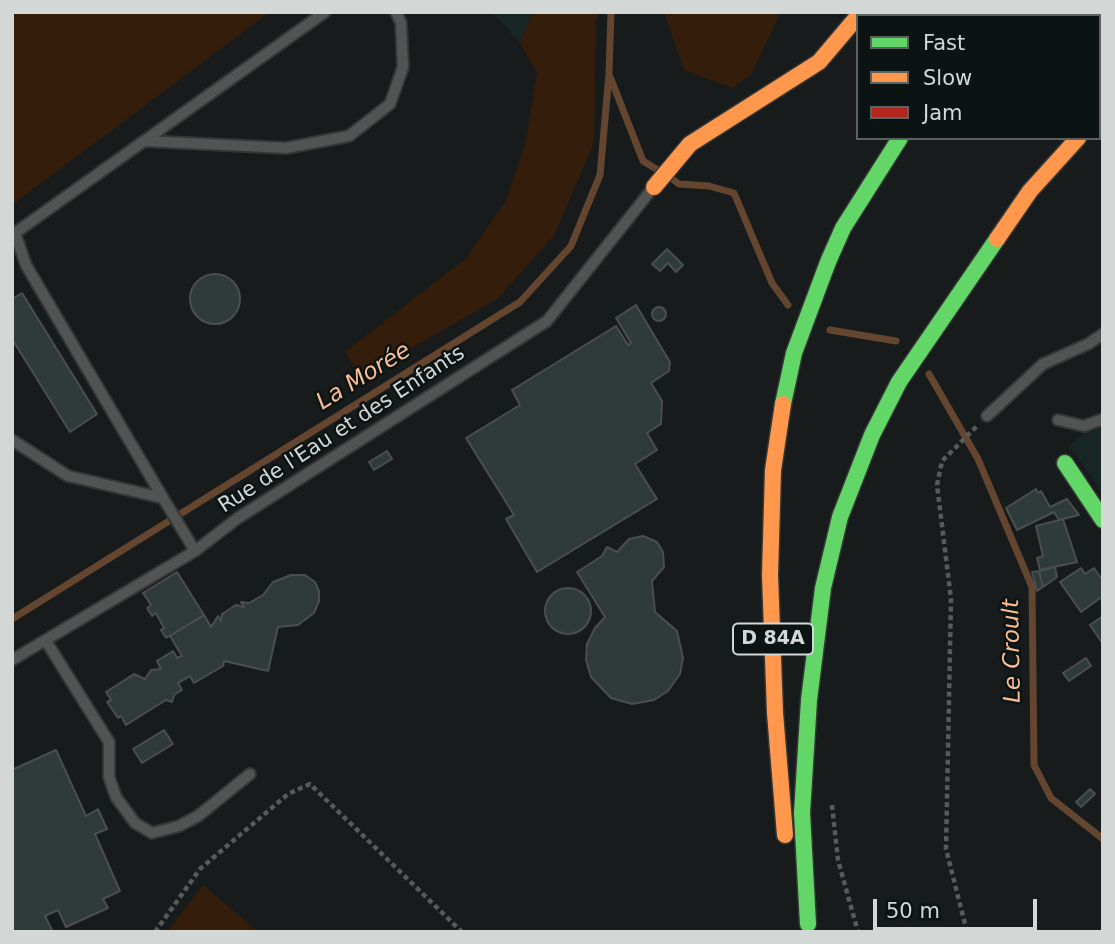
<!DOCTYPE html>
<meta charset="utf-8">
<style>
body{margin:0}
#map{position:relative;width:1115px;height:944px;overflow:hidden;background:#171b1b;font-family:"DejaVu Sans",sans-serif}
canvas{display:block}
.frame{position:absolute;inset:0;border:14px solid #d3d8d7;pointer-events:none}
.legend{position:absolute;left:856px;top:14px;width:245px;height:126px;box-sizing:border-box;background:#0c1413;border:2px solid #5c6261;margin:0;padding:9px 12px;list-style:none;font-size:21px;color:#d3d8d7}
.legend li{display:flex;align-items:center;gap:14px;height:35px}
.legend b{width:35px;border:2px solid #5c6261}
.scale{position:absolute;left:873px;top:899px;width:164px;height:32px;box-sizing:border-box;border:4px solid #d3d8d7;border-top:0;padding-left:9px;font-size:21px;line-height:24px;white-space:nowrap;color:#d3d8d7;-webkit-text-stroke:5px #0c1413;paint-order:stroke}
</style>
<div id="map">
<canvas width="1115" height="944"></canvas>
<div class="frame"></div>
<ul class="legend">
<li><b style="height:9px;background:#63d668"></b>Fast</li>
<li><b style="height:9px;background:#ff974d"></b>Slow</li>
<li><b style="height:9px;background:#b3261e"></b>Jam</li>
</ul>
<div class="scale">50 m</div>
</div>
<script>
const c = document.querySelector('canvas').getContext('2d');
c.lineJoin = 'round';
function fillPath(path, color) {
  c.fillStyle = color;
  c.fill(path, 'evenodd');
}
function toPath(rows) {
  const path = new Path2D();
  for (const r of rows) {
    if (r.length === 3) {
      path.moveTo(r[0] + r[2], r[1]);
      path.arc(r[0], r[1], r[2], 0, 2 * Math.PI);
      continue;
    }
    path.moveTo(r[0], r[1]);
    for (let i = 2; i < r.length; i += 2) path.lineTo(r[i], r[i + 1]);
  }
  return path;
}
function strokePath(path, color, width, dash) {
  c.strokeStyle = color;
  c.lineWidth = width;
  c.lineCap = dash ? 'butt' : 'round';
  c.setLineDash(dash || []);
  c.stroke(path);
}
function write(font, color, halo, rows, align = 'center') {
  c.font = font + ' "DejaVu Sans",sans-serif';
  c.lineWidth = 5;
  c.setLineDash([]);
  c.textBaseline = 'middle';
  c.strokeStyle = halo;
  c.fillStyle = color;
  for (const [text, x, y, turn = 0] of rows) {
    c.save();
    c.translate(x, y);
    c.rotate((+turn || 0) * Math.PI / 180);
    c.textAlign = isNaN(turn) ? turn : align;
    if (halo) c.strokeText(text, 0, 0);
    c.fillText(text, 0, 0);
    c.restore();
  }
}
const built = toPath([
 [492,12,533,12,520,43],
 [1103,417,1103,494,1069,446]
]);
const green = toPath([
 [12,12,270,12,12,205],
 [533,12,600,12,596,20,594,143,554,236,497,299,361,377,345,352,465,259,506,201,526,140,537,73,520,43],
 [664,12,781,12,751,75,732,88,684,70],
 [203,885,259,932,167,932]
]);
const stream = toPath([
 [611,12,609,74,643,161,658,170],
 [671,178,679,184,709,186,734,193,772,283,788,305],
 [830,330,896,341],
 [929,374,978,459,1032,587,1034,765,1051,798,1103,839],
 [12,619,520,302,571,246,600,175,609,74]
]);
const building = toPath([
 [667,249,683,265,676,272,668,263,660,271,652,264,667,249],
 [215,299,25],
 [22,293,97,414,70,432,12,339,12,299,22,293],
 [636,305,670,362,669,371,651,383,662,401,661,424,647,433,657,450,635,464,657,499,537,572,506,519,514,515,466,438,520,405,512,390,616,326,628,345,631,343,616,318,636,305],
 [659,314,7],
 [387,451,392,459,374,470,369,462,387,451],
 [1036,489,1038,493,1041,491,1050,507,1067,499,1079,515,1059,520,1054,512,1017,530,1006,508,1036,489],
 [1063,519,1077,562,1040,570,1037,558,1043,556,1036,526,1063,519],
 [643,536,657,542,663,552,664,567,652,581,655,612,677,631,683,658,680,674,668,691,654,700,632,704,611,698,591,677,586,660,587,644,595,628,605,617,577,572,602,556,607,547,617,552,629,539,643,536],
 [1055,567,1057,577,1043,587,1039,571,1055,567],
 [1081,568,1085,574,1094,568,1103,581,1103,596,1081,612,1060,582,1081,568],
 [1039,571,1043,587,1037,591,1032,572,1039,571],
 [177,572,204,615,166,638,161,630,164,628,156,613,152,616,147,608,151,605,143,593,177,572],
 [291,575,305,575,315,582,319,591,319,601,314,613,298,625,278,627,268,671,224,661,223,666,194,683,190,676,178,683,182,690,174,695,172,702,166,700,126,725,121,716,118,718,107,702,111,700,106,692,134,674,145,679,151,670,161,669,157,661,173,651,177,658,182,656,170,636,204,615,211,627,218,616,221,621,222,614,236,605,244,607,241,602,249,603,263,595,273,582,291,575],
 [568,611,23],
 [1103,616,1103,644,1090,625,1103,616],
 [1086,658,1091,666,1069,681,1063,673,1086,658],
 [164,730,173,744,142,763,133,749,164,730],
 [56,750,86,816,98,809,107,829,95,834,120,891,103,899,108,908,66,927,58,910,45,916,53,932,12,932,12,765,14,769,56,750],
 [1090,789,1095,794,1081,807,1076,802,1090,789]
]);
const path = toPath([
 [1071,12,1075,16],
 [1099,37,1103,40],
 [832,805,838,860,858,932],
 [155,932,200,869,288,794,310,784,462,932],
 [967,932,946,849,951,599,937,485,942,461,977,426]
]);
const lane = toPath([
 [145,141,286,148,349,136,390,104,403,67,401,23,396,12],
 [15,233,325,12],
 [12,236,15,233,26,265,163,498,68,476,12,440],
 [987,416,1043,364,1088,344,1103,334],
 [1058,420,1084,426,1103,419],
 [163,498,195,551],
 [46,641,109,742,109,777,116,797,135,823,152,833,179,826,198,816,250,774],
 [12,660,195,551,238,518,547,321,652,189]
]);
const fast = toPath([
 [1099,118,1103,114],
 [783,404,794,353,828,262,843,228,900,138],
 [1065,463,1103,520],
 [808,924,802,813,809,700,823,588,840,517,872,435,899,382,997,239]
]);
const slow = toPath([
 [654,187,690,144,819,62,858,16],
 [997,239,1030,191,1078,138],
 [783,404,773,470,770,575,775,713,785,835]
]);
const jam = toPath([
 [988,16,990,12]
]);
const shields = [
 [773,639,80]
];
const shieldNames = [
 ["D 84A",773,639]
];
const streetNames = [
 ["Rue de l'Eau et des Enfants",342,430,-33]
];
const waterNames = [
 ["La Morée",364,377,-32],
 ["Le Croult",1013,651,-91]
];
fillPath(built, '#172524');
fillPath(green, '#341d0b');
strokePath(stream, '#644530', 7);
fillPath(building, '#2f3b3a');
strokePath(building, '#4b4e4e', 2);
strokePath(lane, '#353737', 14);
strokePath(fast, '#353737', 19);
strokePath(slow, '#353737', 19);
strokePath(jam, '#353737', 19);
strokePath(path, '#575a59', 4.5, [5, 3.5]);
strokePath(lane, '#515453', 10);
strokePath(fast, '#63d668', 16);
strokePath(slow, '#ff974d', 16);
strokePath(jam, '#b3261e', 16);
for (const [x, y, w] of shields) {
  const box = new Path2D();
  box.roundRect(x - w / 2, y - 15.5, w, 31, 5);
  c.fillStyle = '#0c1413';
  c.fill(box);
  strokePath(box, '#d3d8d7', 2);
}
write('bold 19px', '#d3d8d7', null, shieldNames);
write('21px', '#d3d8d7', '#0c1413', streetNames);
write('italic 23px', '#fabd95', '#0c1413', waterNames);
</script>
